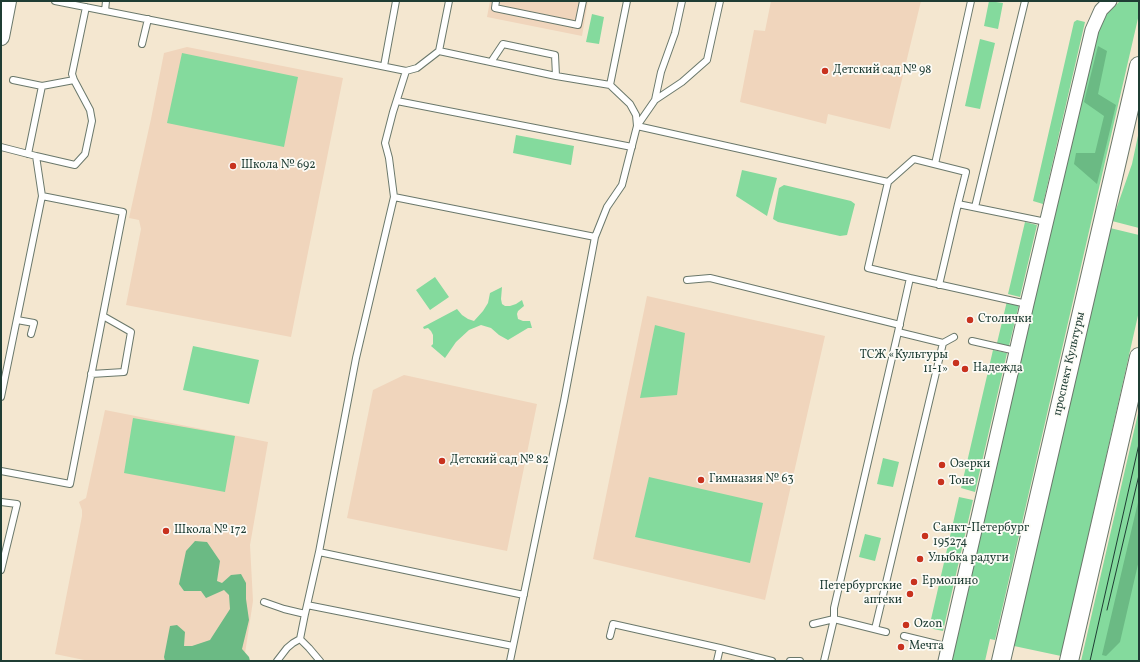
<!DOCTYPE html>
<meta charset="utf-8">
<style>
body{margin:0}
#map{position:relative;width:1140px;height:662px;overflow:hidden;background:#f4e7d0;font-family:Vollkorn,serif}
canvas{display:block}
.frame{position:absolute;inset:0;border:2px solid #1f3d34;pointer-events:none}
</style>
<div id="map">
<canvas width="1140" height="662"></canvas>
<div class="frame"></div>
</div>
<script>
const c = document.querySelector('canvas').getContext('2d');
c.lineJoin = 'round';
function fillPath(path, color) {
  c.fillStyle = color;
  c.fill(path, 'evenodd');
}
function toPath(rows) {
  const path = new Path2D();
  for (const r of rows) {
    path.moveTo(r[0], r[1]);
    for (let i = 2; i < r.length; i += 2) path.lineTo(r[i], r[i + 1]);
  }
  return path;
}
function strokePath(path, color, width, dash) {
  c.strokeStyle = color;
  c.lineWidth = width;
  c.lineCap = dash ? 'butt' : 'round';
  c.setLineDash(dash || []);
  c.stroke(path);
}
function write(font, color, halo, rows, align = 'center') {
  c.font = font + ' Vollkorn,serif';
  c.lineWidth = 3.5;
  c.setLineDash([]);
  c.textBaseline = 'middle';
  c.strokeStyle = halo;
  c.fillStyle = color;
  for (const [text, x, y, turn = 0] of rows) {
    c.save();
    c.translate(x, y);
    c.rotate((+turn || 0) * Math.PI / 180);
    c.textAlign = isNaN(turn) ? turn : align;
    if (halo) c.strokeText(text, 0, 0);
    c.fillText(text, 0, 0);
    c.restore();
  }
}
const built = toPath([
 [490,1,588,1,582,36,487,17],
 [771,1,921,1,890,129,828,114,826,124,740,102,754,30,765,31],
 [187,47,343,78,291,337,126,305,141,229,139,220,129,218,151,119,164,53],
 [647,296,825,336,765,600,593,559],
 [404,375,537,404,507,551,347,518,373,390],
 [105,410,268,442,250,545,253,601,244,660,242,661,89,661,55,654,82,516,82,510,79,502,86,498]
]);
const green = toPath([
 [989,1,1003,3,998,29,984,26],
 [1120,1,1139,1,1139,14,995,640,990,639,985,661,951,661,1097,32,1103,18],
 [592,14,604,17,599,44,586,42],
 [1077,20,1085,22,1043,204,1033,201,1074,22],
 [980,39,995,43,980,109,965,106],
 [182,53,298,77,284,147,167,123],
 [1139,131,1139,228,1112,221,1132,164],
 [516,135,574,146,571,165,513,153],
 [742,170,777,178,767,216,736,196],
 [784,185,851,201,855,204,847,235,840,236,778,222,773,219,779,188],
 [1025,222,1037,225,1020,297,1008,294],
 [1110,228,1139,235,1139,311,1061,656,1014,646],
 [435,277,449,297,430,310,416,290],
 [502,287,501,299,502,304,505,306,510,306,516,304,522,300,524,306,518,311,517,314,518,319,523,321,530,321,532,328,528,328,508,340,499,335,491,328,481,325,469,330,456,342,445,358,431,346,433,344,433,335,431,331,428,328,424,329,423,327,457,309,462,315,468,319,474,321,483,311,488,303,490,293],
 [1007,301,1019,304,1009,346,997,343],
 [655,325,685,333,677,395,640,398],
 [193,346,259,360,249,404,183,390],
 [993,350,1007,353,975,492,961,488],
 [1139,409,1139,661,1081,661],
 [133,418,235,436,225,492,124,473],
 [883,458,899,462,893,487,877,484],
 [649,477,763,503,750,563,635,537],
 [959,497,973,500,943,631,929,628],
 [865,534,881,538,875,561,859,557]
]);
const forest = toPath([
 [1098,46,1107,51,1098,94,1116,105,1097,184,1074,164,1076,153,1095,153,1104,116,1084,102],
 [1139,498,1139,560,1120,642,1106,656,1102,655],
 [195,541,207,542,220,561,217,581,222,583,231,575,241,574,246,583,246,599,249,620,242,649,249,657,250,661,165,661,164,657,170,626,177,625,185,632,184,646,192,646,210,640,230,609,229,595,224,590,206,598,201,591,184,591,179,584,186,551]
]);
const service = toPath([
 [55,1,237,37,406,71,417,68,439,51,449,1],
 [496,1,495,8,578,25,583,1],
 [105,11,106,1],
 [142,44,148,19],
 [439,51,556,76,610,85,627,1],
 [491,62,503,44,555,55,556,76],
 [384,66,396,1],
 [13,80,42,86],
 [610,85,630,104,636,115,637,126,888,182],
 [655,100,661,72,675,33,682,1],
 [397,101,632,147],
 [1,147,36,156,42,196,1,397],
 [28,154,42,86,74,80],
 [36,156,75,165,85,154,92,121,90,110,74,80,72,74,86,7],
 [935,164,971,1],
 [394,197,595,237],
 [975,207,1025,1],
 [910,278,868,268,888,182,914,159,966,172,958,204],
 [687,280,710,278,900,325],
 [939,285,958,204,1046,222],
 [17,320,34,323,31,334],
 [898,332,943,343],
 [972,341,1016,351],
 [91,374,124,372,131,332,103,316],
 [1,471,70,484,123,212,42,196],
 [1,502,17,504,1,570],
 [319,552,524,595],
 [264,602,284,609,305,614],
 [307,605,513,646],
 [813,624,834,619,886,632],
 [875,629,943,343,954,337],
 [610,636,613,624,720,648,772,661],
 [904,636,949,647],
 [277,661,287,648,293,643,300,639],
 [320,661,309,648,300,639,305,614,319,552,356,358,394,197,389,158,385,143,393,112,406,71],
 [510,661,564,401,595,237,607,207,622,185,637,126,655,100,682,82,707,60,720,1],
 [717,661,720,648],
 [790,661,800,661],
 [824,661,834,619,834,608,851,535,898,332,910,278,1027,304]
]);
const minor = toPath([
 [945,661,1027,304,1092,30,1101,10,1110,1]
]);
const tertiary = toPath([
 [1,37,8,1]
]);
const secondary = toPath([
 [1001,661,1139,66],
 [1069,661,1139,357]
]);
const tram = toPath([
 [1107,610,1139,475],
 [1090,661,1139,444]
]);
const markers = [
 [825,71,4,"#c8321e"],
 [233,166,4,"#c8321e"],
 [970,320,4,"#c8321e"],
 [956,363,4,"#c8321e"],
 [965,369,4,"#c8321e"],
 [442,461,4,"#c8321e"],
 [942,465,4,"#c8321e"],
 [701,480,4,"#c8321e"],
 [941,482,4,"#c8321e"],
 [166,531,4,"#c8321e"],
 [925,536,4,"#c8321e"],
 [920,559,4,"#c8321e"],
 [914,582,4,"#c8321e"],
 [910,594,4,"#c8321e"],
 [906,625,4,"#c8321e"],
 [901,647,4,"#c8321e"]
];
const poiNames = [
 ["Детский сад № 98",833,71],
 ["Школа № 692",241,166],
 ["Столички",978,320],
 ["ТСЖ «Культуры",948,356,"right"],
 ["11-1»",948,370,"right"],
 ["Надежда",973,369],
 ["Детский сад № 82",450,461],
 ["Озерки",950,465],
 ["Гимназия № 63",709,480],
 ["Тоне",949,482],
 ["Санкт-Петербург",933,529],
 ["195274",933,543],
 ["Школа № 172",174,531],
 ["Улыбка радуги",928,559],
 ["Ермолино",922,582],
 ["Петербургские",902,587,"right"],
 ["аптеки",902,601,"right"],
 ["Ozon",914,625],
 ["Мечта",909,647]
];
const streetNames = [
 ["проспект Культуры",1070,364,-77]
];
fillPath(built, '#f0d5bc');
fillPath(green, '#84da9d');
fillPath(forest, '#6bba84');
strokePath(service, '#6a786b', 8);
strokePath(minor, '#6a786b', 15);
strokePath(tertiary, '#6a786b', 18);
strokePath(secondary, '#6a786b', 20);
strokePath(service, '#fff', 6);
strokePath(minor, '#fff', 13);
strokePath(tertiary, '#fff', 16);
strokePath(secondary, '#fff', 18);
strokePath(tram, '#1f3d34', 1);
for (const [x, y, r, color] of markers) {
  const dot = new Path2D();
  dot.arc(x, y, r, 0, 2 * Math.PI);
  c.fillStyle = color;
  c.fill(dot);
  strokePath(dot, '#fdfcf7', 1.5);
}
write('12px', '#1f3d34', '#fdfcf7', poiNames, 'left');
write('12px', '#1f3d34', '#fdfcf7', streetNames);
</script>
